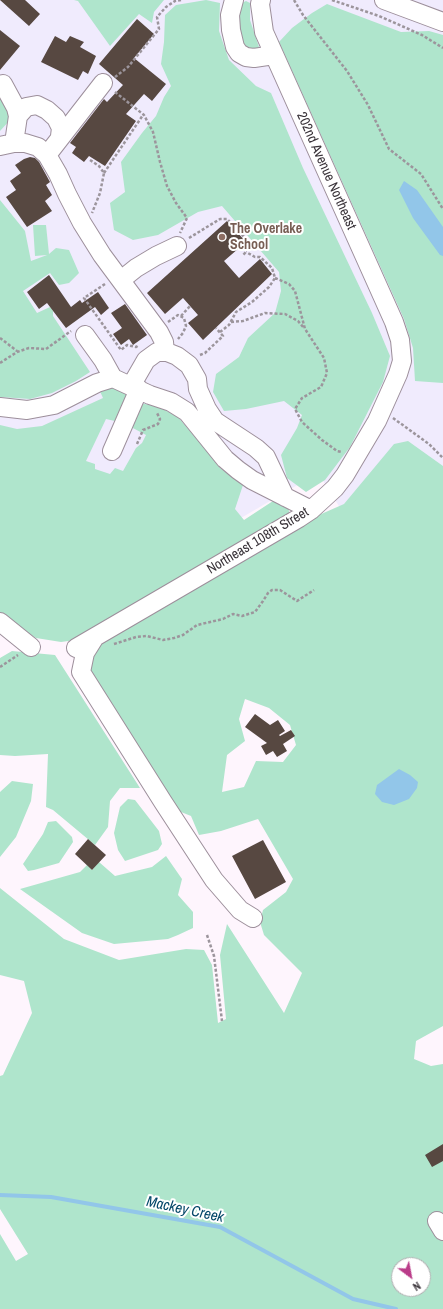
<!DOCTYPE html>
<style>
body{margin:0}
#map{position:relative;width:443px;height:1309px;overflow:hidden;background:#fef5fd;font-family:"Archivo Narrow",sans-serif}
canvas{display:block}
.north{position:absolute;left:391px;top:1257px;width:40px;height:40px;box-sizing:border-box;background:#fff;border:1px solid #b0adb0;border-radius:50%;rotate:148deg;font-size:11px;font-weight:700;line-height:16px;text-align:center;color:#393339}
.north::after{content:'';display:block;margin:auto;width:14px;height:18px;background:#ba3c89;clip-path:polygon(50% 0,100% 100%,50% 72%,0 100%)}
</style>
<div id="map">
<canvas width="443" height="1309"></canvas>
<div class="north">N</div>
</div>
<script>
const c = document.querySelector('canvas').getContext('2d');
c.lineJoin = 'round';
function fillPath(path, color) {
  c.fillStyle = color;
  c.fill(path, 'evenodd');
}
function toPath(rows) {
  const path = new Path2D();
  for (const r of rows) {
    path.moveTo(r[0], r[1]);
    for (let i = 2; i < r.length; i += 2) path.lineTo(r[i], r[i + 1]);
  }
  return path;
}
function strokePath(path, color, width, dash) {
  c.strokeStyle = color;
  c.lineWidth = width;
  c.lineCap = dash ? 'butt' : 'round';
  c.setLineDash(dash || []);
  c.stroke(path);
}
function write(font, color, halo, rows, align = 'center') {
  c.font = font + ' "Archivo Narrow",sans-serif';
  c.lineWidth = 4;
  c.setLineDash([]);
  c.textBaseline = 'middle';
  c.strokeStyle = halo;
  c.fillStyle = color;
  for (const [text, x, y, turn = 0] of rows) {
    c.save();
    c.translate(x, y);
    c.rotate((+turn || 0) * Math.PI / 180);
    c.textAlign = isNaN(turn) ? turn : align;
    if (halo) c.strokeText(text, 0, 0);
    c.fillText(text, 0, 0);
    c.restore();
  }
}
const education = toPath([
 [0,0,443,0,443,590,406,612,318,473,104,598,0,562]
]);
const green = toPath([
 [74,0,164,0,154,12,152,23,139,14,110,46,78,1],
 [206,0,220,3,219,31,229,60,256,86,271,93,303,168,372,313,390,356,383,382,350,447,325,480,306,492,287,478,281,455,297,428,302,415,284,401,246,409,224,411,213,392,216,374,239,357,248,338,275,313,281,291,279,272,222,206,198,212,158,235,133,240,114,230,110,203,125,192,121,162,142,133,156,116,164,97,171,86,161,64,164,42,165,15,176,5],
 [246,1,250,3,250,20,260,50,245,50,237,18,240,4],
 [327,4,401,32,429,31,443,35,443,383,415,381,413,348,404,319,279,42,292,28,312,13],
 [0,96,7,100,10,120,0,131],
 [0,200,25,231,31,261,47,255,35,256,33,225,46,225,49,254,56,248,69,250,79,273,69,283,59,285,50,273,23,291,37,313,50,307,53,311,53,316,90,372,76,381,52,393,30,399,0,397],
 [108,386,131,394,119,422,106,419,86,461,95,464,95,469,110,474,115,468,123,471,136,448,142,443,146,435,131,427,140,403,159,407,178,417,201,444,220,468,243,485,235,509,244,520,273,501,288,507,290,515,83,639,61,642,36,638,2,616,0,612,0,425,17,429,42,426,103,398,98,387],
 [408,441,443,466,443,1026,416,1041,414,1059,431,1066,443,1064,443,1309,0,1309,0,1234,16,1261,28,1254,0,1209,0,1076,3,1075,32,1013,24,981,0,975,0,888,64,939,119,960,186,949,204,950,212,965,218,1023,226,1019,220,955,227,924,284,1013,302,973,264,935,260,922,263,910,286,892,293,879,258,819,221,831,199,835,191,816,176,810,90,669,95,648,148,615,247,559,319,515,344,504,394,444],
 [245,699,269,708,290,725,296,745,283,762,256,761,244,787,222,792,227,755,245,741,239,719],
 [399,1265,423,1265,423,1289,399,1289],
 [12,651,55,655,140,788,120,788,110,801,108,827,95,845,53,810,46,807,48,754,15,756,0,755,0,658],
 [12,781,33,784,31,801,16,837,0,857,0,792],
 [128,799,135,800,159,831,162,844,158,850,125,861,118,850,114,833,120,807],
 [56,821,72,837,73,842,59,863,34,870,28,871,23,864,43,834,48,822],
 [166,856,182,879,178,895,193,912,193,928,178,935,168,939,114,944,82,933,20,889,80,872,87,865,92,870,99,862,115,876,152,867]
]);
const water = toPath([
 [404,181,417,190,443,227,443,256,440,255,413,218,399,190],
 [399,769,410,775,418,782,417,788,409,799,394,805,382,802,375,794,377,785]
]);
const stream = toPath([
 [0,1195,51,1197,220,1227,353,1299,396,1309]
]);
const building = toPath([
 [0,0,25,0,40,14,29,26],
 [137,19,154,34,134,58,166,84,152,101,144,94,126,114,136,121,105,166,89,156,84,162,72,153,76,147,70,143,104,99,107,102,123,85,99,64],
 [0,30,20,46,0,70],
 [55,36,66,42,70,36,84,42,80,47,96,56,88,74,83,71,78,80,41,62],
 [30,157,35,158,39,162,50,182,46,185,52,195,45,201,52,211,27,227,6,197,16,190,10,181,21,173,15,165,24,159],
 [227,221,246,242,224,261,239,278,260,259,272,274,203,340,188,323,198,315,183,298,165,314,147,293],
 [49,275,71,307,80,300,82,303,98,292,109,308,101,315,95,307,66,328,47,303,39,309,27,292],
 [125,304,147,335,133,345,129,339,121,345,113,334,122,328,111,313],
 [255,714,270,725,278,720,285,731,279,735,280,736,291,730,295,736,283,744,287,751,277,757,273,751,266,755,261,746,267,743,245,727],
 [88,839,106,855,92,870,75,854],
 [263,840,286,882,255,899,232,856],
 [443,1144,443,1161,432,1167,425,1155]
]);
const path = toPath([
 [294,0,303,15,347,71,368,105,389,149,421,174,443,209],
 [332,0,379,16,422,35,443,48],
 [115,77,128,67,159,29,157,17,166,7,175,1,181,0],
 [115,92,144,115,153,132,160,162,167,186,176,203,187,218,180,233],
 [90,160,99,166,104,173,100,193,92,213],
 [104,173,143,115],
 [189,238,220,219,227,219,247,240,246,252,243,255],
 [275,278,289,284,295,291,305,329,324,358,327,373,321,387,302,398,295,409,302,422,322,440,337,451,342,452],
 [105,284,84,298,121,350,127,345,136,347,139,345],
 [181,316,190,306],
 [168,322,178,315,184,318,186,326,183,333,178,339],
 [231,322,243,321,265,313,285,314,298,321,304,328],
 [220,332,229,325,236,312,252,302,269,287,275,278,272,268,260,257,255,257,246,252],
 [0,338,17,351],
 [200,355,205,353,223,336,216,328],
 [0,363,17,352,29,348,46,349,71,331],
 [393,418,429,444,443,458],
 [137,444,143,430,158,424,160,419,157,413],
 [114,644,136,637,147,636,163,640,174,638,183,635,197,625,223,619,233,614,242,616,255,612,263,601,268,593,272,590,280,590,297,601,314,590],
 [0,667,18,655],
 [207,935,214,956,222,1021]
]);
const minor = toPath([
 [234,0,230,15,231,30,235,47,239,53,246,57,254,58,274,55],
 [384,0,443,22],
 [3,84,16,108,18,116,14,143],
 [18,116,26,107,37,105,47,110,56,118,61,128,60,136],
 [0,146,14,143,25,143,38,147,47,155,58,174,67,194,82,223,102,255,159,332,164,342,165,352],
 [47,155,103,83],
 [121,280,136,268,156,256,177,246],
 [85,335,103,360,113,378],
 [131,386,146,360,157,352,167,352,177,356,189,365,197,379,198,389,207,409,215,421,256,448,266,457,285,497],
 [0,407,27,410,54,405,97,383,113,378,150,395,171,402,187,412,225,459,238,470,252,480,311,510],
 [112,451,139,389],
 [0,622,31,647],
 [95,637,85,653,81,672,163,802,214,880,240,910,253,918],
 [76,648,299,518,311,510,335,488,345,475,377,421,398,374,402,361,400,340,394,322,264,32,260,4,261,0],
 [437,1221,443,1231]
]);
const markers = [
 [222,237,4,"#8d6e63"]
];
const streetNames = [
 ["202nd Avenue Northeast",326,171,66],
 ["Northeast 108th Street",258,541,-31]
];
const educationNames = [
 ["The Overlake",230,229],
 ["School",230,245]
];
const waterNames = [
 ["Mackey Creek",185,1210,12]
];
fillPath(education, '#f0ebfd');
fillPath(green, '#afe5cc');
fillPath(water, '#92c6e9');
strokePath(stream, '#92c6e9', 4);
fillPath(building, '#574841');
strokePath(minor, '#9d8f9b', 20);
strokePath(path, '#9c959c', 2.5, [3, 2]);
strokePath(minor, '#fff', 18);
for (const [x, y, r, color] of markers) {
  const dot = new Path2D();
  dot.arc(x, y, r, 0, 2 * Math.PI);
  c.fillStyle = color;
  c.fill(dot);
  strokePath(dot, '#fff', 1.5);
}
write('14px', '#393339', '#fff', streetNames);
write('bold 14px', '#785e54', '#fff', educationNames, 'left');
write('italic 15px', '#044769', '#fff', waterNames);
</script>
